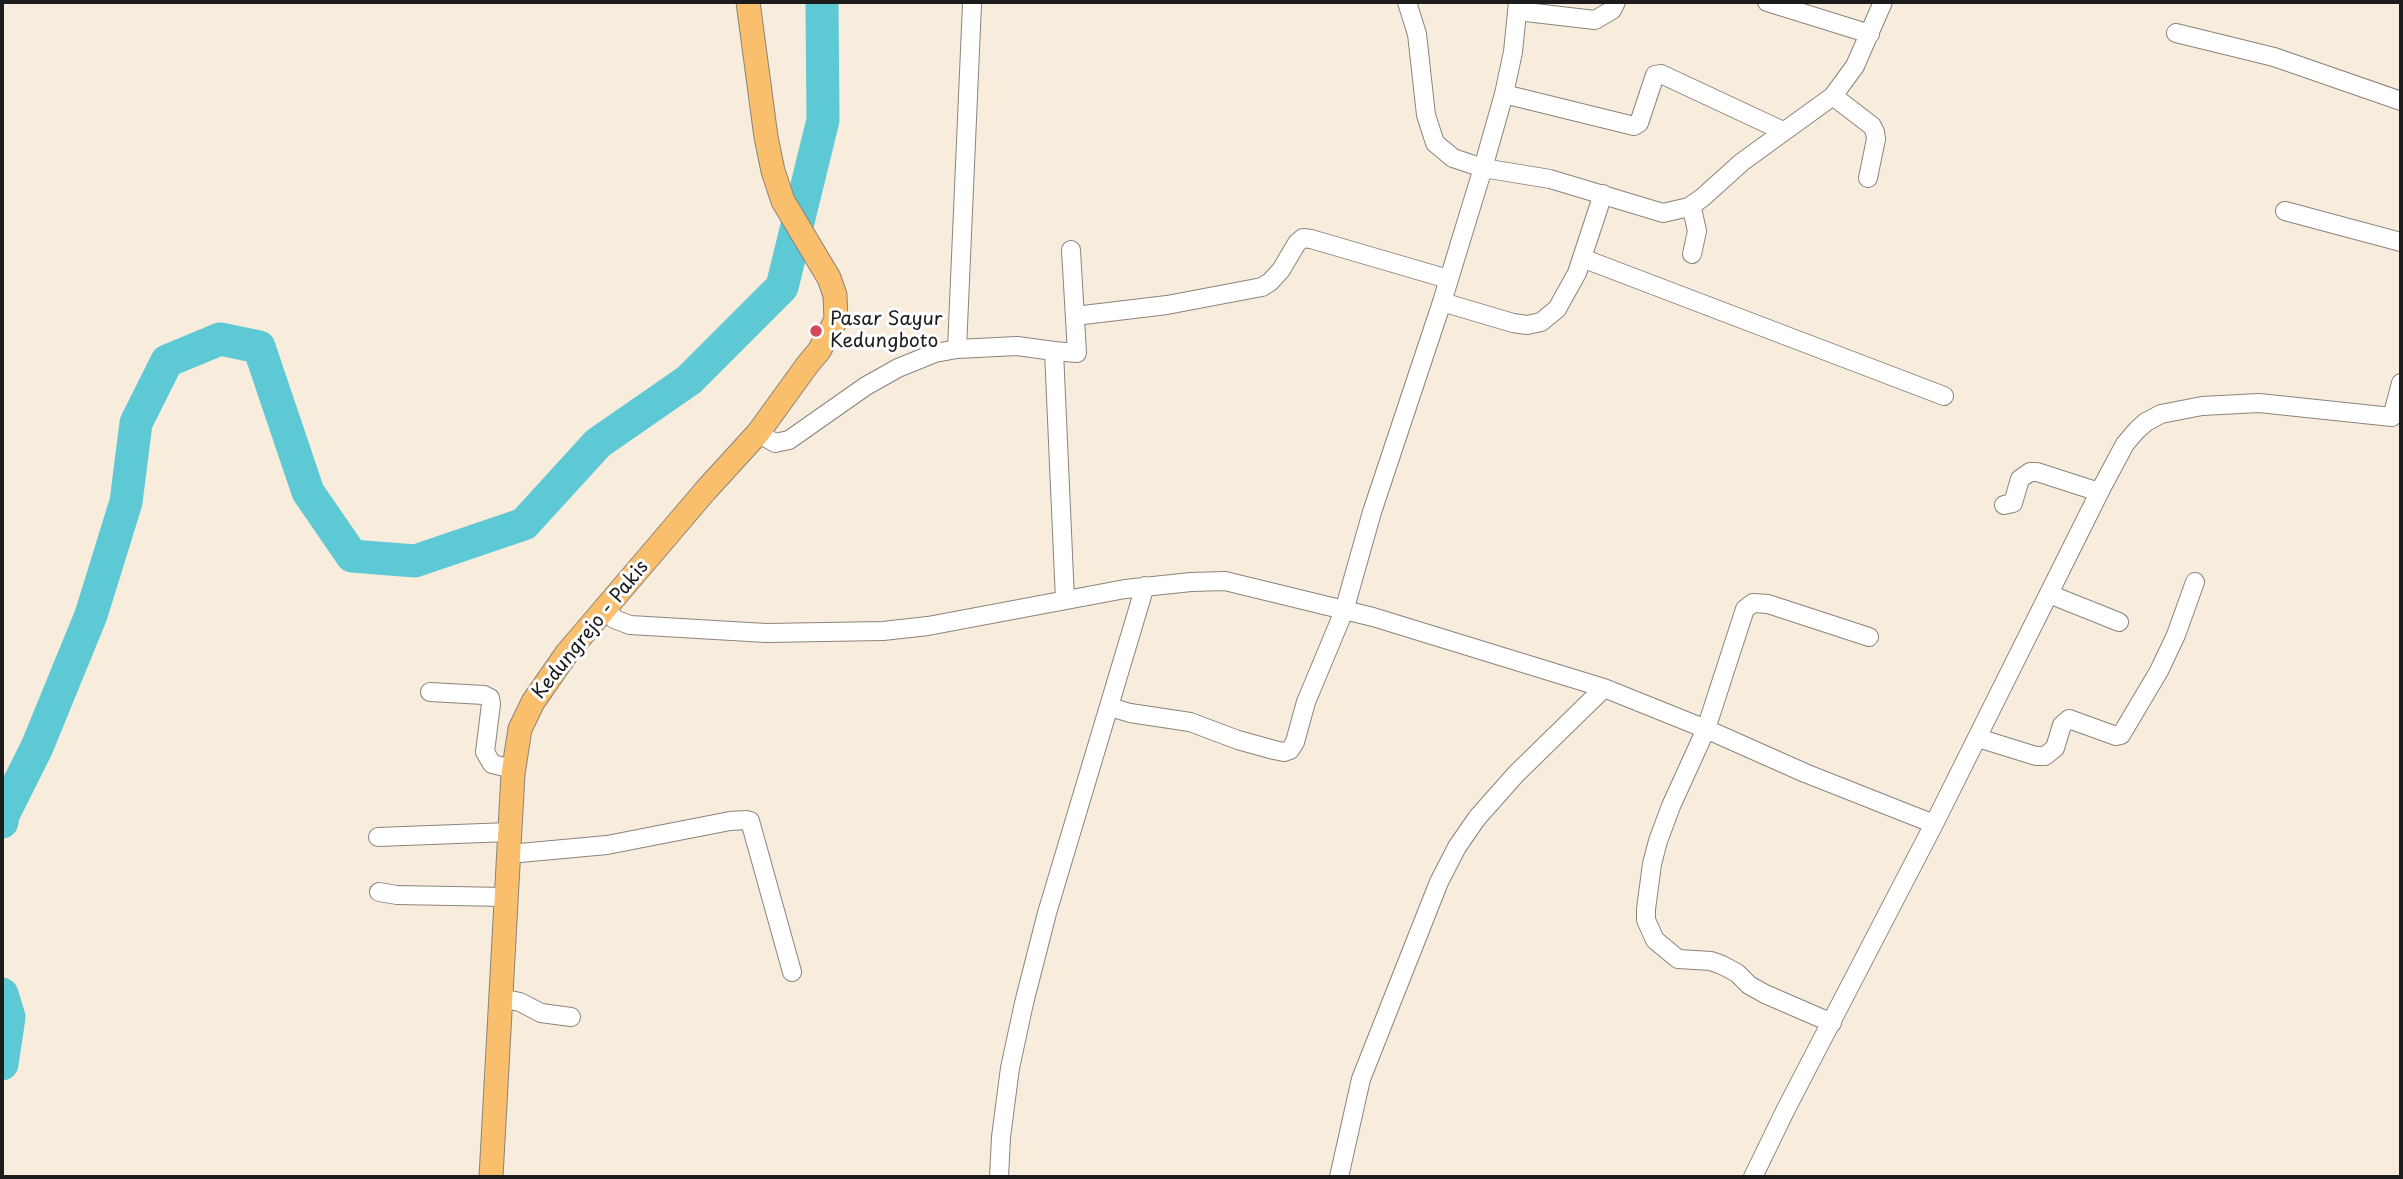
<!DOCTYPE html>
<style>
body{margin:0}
#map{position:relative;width:2403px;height:1179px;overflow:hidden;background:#f8ecdc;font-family:"Playpen Sans",sans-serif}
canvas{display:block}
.frame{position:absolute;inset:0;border:4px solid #1c1c1c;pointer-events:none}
</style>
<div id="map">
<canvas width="2403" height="1179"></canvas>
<div class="frame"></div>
</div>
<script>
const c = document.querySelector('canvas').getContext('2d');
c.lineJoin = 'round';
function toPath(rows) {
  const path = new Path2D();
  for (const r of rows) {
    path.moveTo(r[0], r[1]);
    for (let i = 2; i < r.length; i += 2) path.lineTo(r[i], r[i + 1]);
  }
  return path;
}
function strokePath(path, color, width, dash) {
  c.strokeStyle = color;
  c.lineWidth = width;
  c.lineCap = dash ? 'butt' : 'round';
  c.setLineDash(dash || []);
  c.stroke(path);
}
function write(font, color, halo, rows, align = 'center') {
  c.font = font + ' "Playpen Sans",sans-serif';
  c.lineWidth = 6;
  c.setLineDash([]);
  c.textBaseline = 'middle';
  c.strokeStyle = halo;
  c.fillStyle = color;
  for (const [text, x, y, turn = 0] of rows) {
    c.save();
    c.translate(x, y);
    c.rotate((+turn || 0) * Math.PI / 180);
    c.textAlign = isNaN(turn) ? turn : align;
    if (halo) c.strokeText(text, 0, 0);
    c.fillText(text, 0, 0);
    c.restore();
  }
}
const river = toPath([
 [2,822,3,815,37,747,91,615,126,502,136,423,167,361,220,339,259,347,308,492,352,556,415,561,524,524,598,443,689,380,782,287,823,120,822,2],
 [2,994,9,1017,2,1064]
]);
const minor = toPath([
 [1407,2,1417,34,1426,115,1435,143,1453,158,1483,168,1504,94,1513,52,1518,2],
 [1767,2,1870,34],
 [1517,11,1595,20,1612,10,1616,2],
 [2176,33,2274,57,2401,101],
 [1504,94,1634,126,1639,123,1655,75,1661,74,1783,131],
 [1833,96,1872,126,1875,132,1876,139,1868,178],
 [1689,207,1693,213,1697,231,1692,254],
 [2285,211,2401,242],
 [1582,258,1944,396],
 [1442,302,1513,323,1527,325,1541,322,1557,309,1577,273,1603,194],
 [1075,316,1167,305,1262,287,1270,282,1281,270,1297,243,1303,238,1311,239,1448,279],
 [957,349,972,4],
 [1054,351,1077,353,1071,250],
 [758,433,775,443,789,440,866,386,898,368,935,353,957,349,1017,346,1054,351,1065,600],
 [2004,505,2013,503,2020,479,2030,472,2037,472,2099,492],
 [2049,594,2119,622],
 [608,607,614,619,630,625,766,633,883,631,928,626,1125,589,1191,582,1225,581,1373,617,1604,688,1706,729,1805,773,1934,824],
 [430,692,484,695,490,698,491,704,485,752,492,764,513,769],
 [1110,707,1130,713,1190,722,1238,740,1274,750,1284,752,1290,750,1295,742,1306,702,1344,611,1372,512,1442,302,1483,168,1550,179,1663,213,1689,207,1702,198,1742,162,1833,96,1855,66,1883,2],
 [1978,738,2036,756,2045,756,2055,748,2062,725,2069,719,2116,736,2121,735,2159,671,2176,635,2195,582],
 [378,837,509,832],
 [509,854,607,845,730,821,746,820,750,821,792,972],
 [379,892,397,895,506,897],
 [500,998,520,1002,541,1013,571,1017],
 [1832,1023,1765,994,1749,985,1737,973,1722,965,1711,961,1678,959,1655,940,1646,920,1646,909,1652,864,1658,841,1671,806,1706,729,1745,609,1753,603,1768,604,1869,637],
 [999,1177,1001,1137,1010,1068,1024,1003,1047,913,1145,586],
 [1339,1177,1361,1079,1439,882,1457,847,1477,818,1516,774,1604,688],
 [1753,1177,1786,1109,1934,824,2102,487,2125,444,2137,430,2146,422,2161,414,2202,406,2259,403,2392,417,2401,383]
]);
const major = toPath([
 [491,1177,513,774,520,729,533,702,567,653,706,490,758,433,808,364,819,351,836,320,835,295,829,278,783,201,773,171,766,137,748,2]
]);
const markers = [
 [816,331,7,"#d1495b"]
];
const poiNames = [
 ["Pasar Sayur",830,320],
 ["Kedungboto",830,342]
];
const streetNames = [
 ["Kedungrejo - Pakis",591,630,-51]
];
strokePath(river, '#5dc9d4', 33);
strokePath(minor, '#8a847c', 20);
strokePath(major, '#8a847c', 25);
strokePath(minor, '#fff', 18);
strokePath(major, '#f9bf6d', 23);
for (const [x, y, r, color] of markers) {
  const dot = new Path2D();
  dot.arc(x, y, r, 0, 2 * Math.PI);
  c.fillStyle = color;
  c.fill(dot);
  strokePath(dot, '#fff', 2.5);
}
write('19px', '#1c1c1c', '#fff', poiNames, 'left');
write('19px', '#1c1c1c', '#fff', streetNames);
</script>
